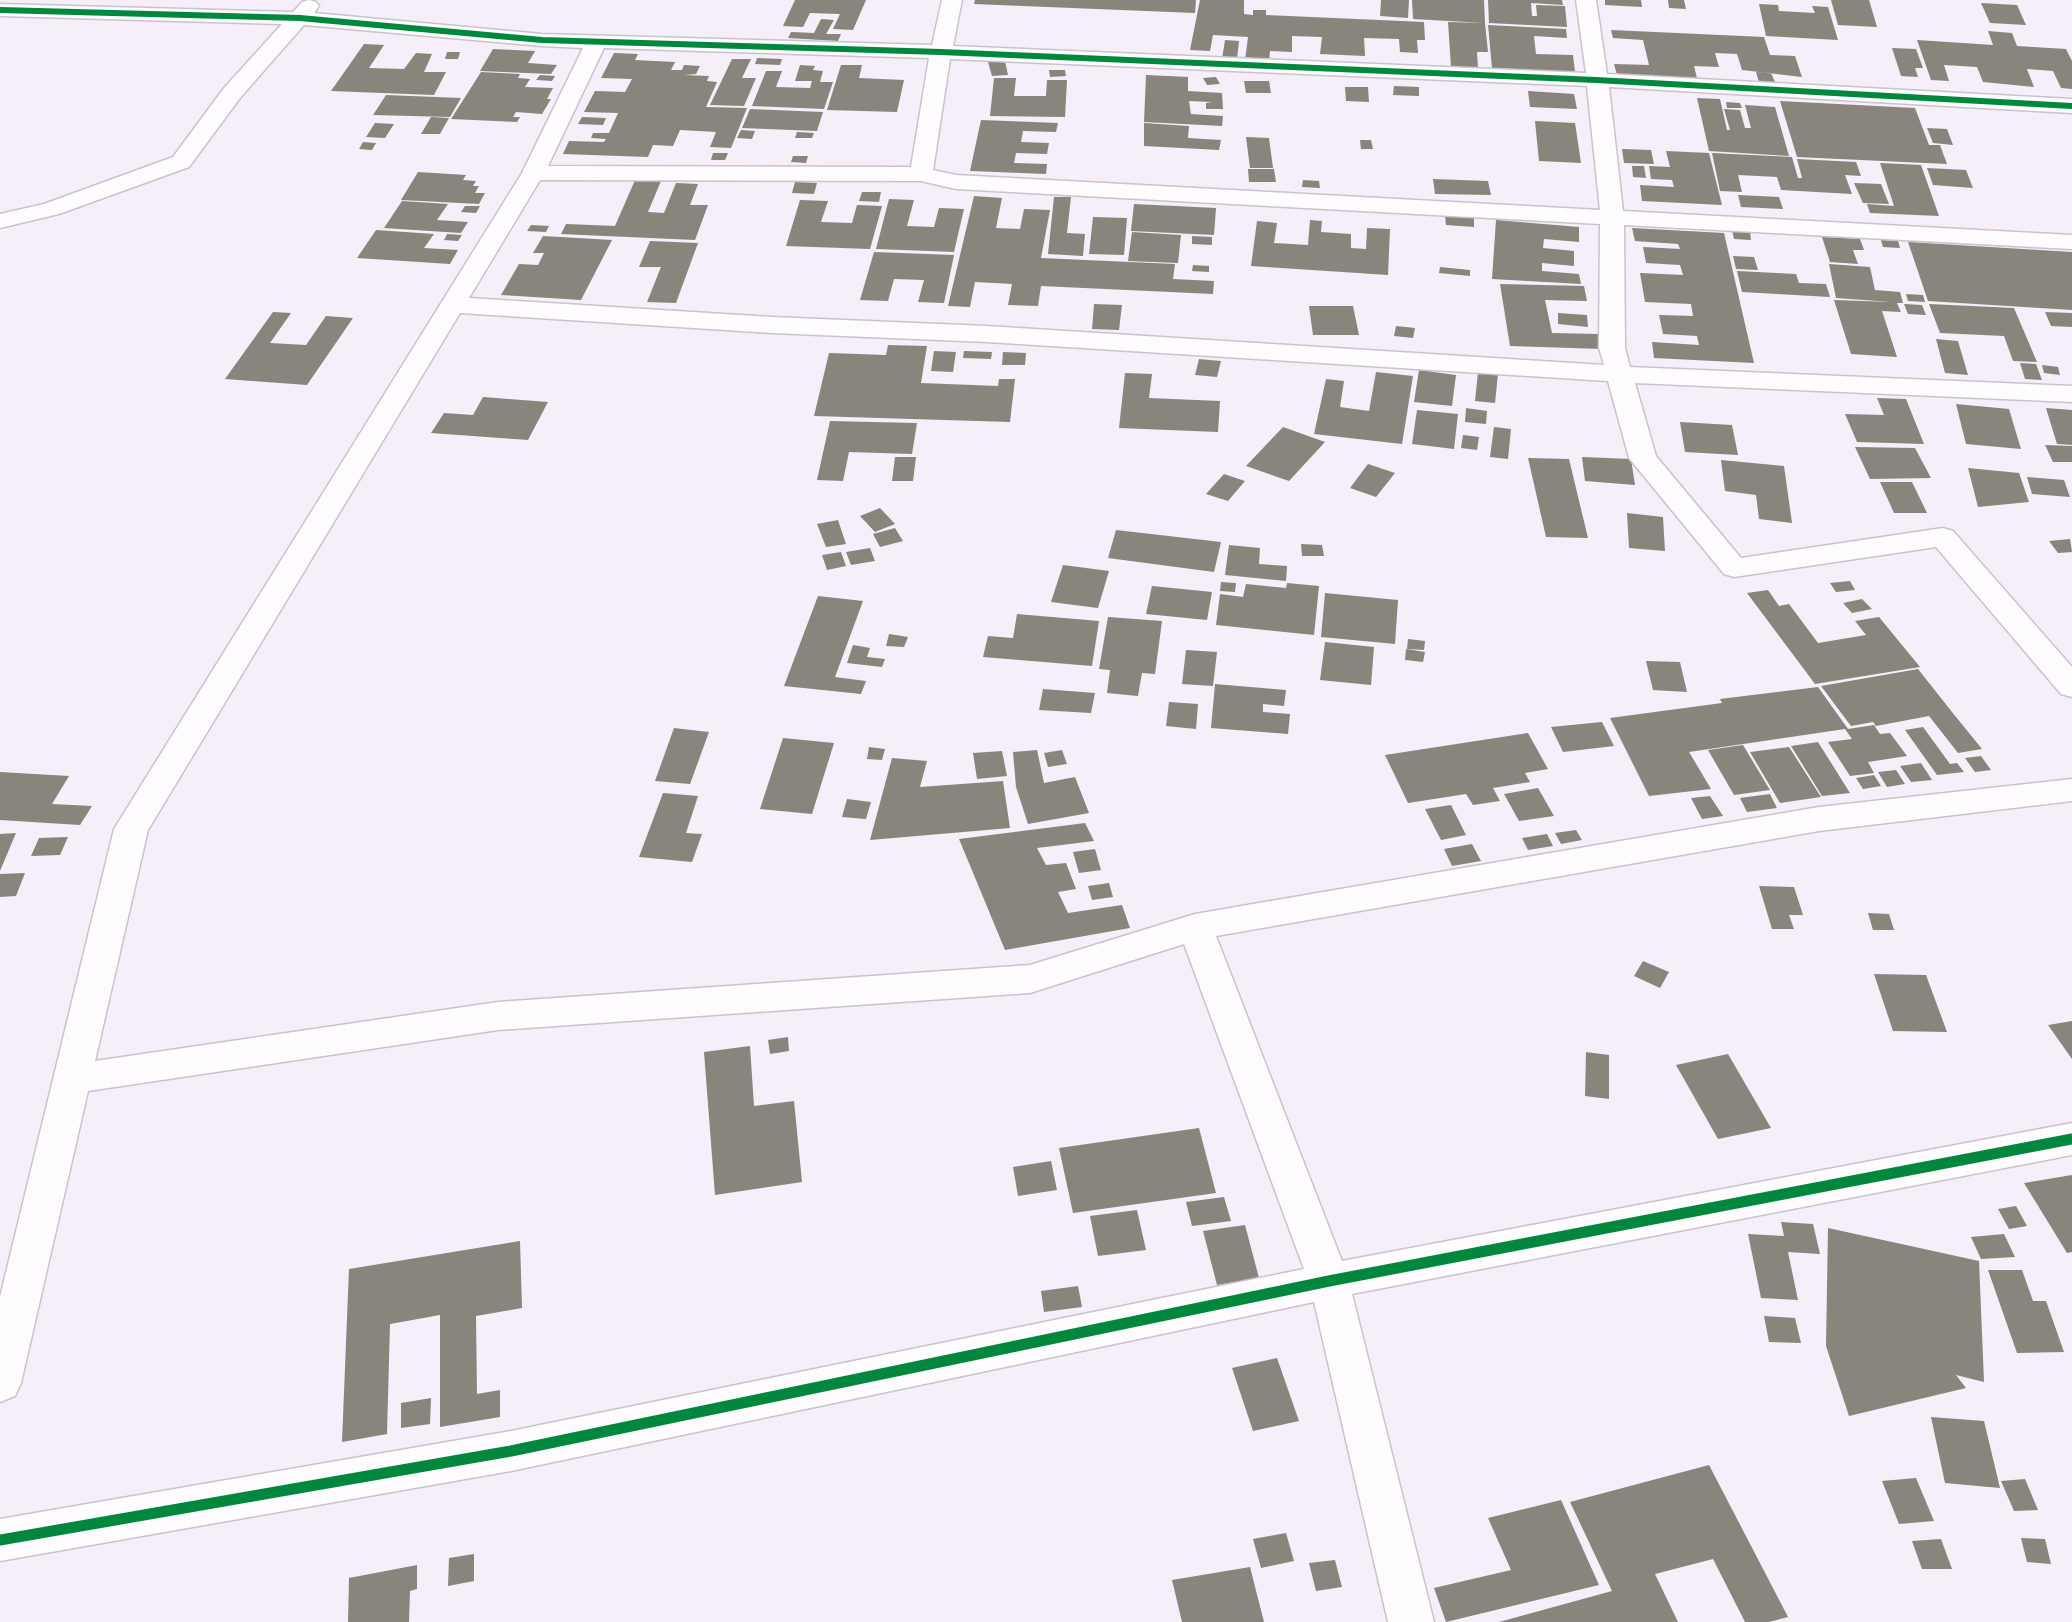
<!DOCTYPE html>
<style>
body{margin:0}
canvas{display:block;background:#f6eef8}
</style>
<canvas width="2072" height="1622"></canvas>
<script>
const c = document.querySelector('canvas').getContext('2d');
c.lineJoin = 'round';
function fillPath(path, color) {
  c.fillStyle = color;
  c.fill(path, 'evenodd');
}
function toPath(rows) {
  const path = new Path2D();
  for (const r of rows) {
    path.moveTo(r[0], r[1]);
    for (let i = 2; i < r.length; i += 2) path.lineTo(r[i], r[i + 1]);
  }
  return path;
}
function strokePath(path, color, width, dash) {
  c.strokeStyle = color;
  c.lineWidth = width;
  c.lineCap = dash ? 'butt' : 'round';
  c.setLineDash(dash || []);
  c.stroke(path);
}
const building = toPath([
 [795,0,866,0,853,30,833,29,840,14,810,13,803,27,783,26],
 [975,0,1196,0,1195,13,974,4],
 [1200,0,1244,0,1244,14,1253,15,1253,10,1266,10,1266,15,1424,22,1425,40,1417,40,1418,53,1400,52,1399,39,1364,38,1365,56,1320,54,1322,37,1292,36,1292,52,1270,51,1269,63,1245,61,1248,37,1213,35,1210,51,1190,50],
 [1381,0,1409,0,1408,18,1380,16],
 [1412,0,1484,0,1485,23,1413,19],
 [1488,0,1562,0,1563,5,1531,3,1532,16,1537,16,1536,5,1565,6,1567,27,1489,23],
 [1605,0,1641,0,1642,7,1605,5],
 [1668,0,1684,0,1686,9,1669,8],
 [1831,0,1869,0,1877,27,1838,25],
 [1981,3,2017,5,2026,25,1990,23],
 [1759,4,1778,5,1779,11,1815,13,1812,6,1828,7,1838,40,1766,36],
 [821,19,834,20,826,34,841,34,838,41,788,38,791,32,814,33],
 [1448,22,1485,23,1488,52,1477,52,1478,68,1451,67],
 [1488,25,1566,29,1567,38,1534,36,1536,54,1573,55,1575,72,1492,68],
 [1611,30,1764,37,1770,55,1795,56,1802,77,1742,70,1737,54,1715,53,1719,67,1694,66,1697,78,1617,75,1614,64,1649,65,1643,40,1613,38],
 [1988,31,2012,33,2017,46,2066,49,2072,61,2072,89,2061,88,2053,71,2027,69,2034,87,1983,82,1977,67,1944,65,1949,81,1931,80,1917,40,1993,45],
 [1225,40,1239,41,1237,59,1222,59],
 [364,44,384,45,369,68,404,69,416,53,432,54,424,72,446,72,434,95,331,91],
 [1892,48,1916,49,1923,68,1915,68,1918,77,1901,76],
 [493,49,535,51,528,63,557,65,551,74,480,71],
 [447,52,460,52,458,59,445,59],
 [614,53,638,54,635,60,675,62,671,70,682,70,684,65,700,66,696,74,684,75,709,76,707,81,717,82,706,107,747,108,731,148,710,147,716,132,680,130,673,146,653,145,648,157,563,154,569,141,604,142,606,139,591,138,593,133,609,133,618,113,584,112,595,91,625,92,632,79,601,78],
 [757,58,782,59,780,65,755,64],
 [732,59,751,59,742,78,756,78,744,106,710,105],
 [1005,61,1008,75,992,76,988,62],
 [800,65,815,66,813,70,823,71,820,82,833,82,824,109,752,106,766,71,782,71,776,87,810,88,812,81,795,81],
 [841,65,862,65,859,78,904,80,897,112,827,110],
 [1049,70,1065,70,1066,76,1050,77],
 [481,72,520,74,518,78,530,79,525,87,553,88,547,99,551,99,542,114,516,112,513,117,520,117,517,122,451,119],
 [1756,72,1771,73,1775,82,1759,82],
 [540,75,555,76,552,81,536,80],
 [1146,75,1188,77,1188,91,1222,93,1223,109,1206,109,1206,103,1212,102,1189,101,1191,114,1223,116,1222,126,1144,122],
 [1216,77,1220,84,1207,85,1203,78],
 [994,78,1016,78,1014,96,1046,96,1047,80,1067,80,1065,117,990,116],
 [1244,81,1269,81,1271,93,1246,93],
 [1394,86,1419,87,1419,96,1393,95],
 [1345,87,1368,87,1369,102,1346,101],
 [1528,91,1574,94,1577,109,1530,107],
 [386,95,461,98,450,117,373,115],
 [1697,98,1720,99,1727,130,1730,130,1724,109,1740,110,1745,128,1751,128,1745,105,1775,107,1789,156,1709,151],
 [1780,101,1915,108,1929,145,1940,145,1947,164,1797,157],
 [1726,102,1740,103,1742,108,1727,108],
 [750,109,823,112,817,131,742,128],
 [431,117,449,118,440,134,421,134],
 [582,117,606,118,603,125,578,124],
 [981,120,1058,123,1056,132,1023,131,1021,142,1049,143,1047,154,1016,153,1014,163,1047,164,1046,174,970,171],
 [1535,121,1575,123,1581,163,1539,161],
 [375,123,394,124,385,138,366,137],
 [1144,123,1189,126,1188,138,1221,140,1219,150,1144,146],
 [1927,128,1947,129,1953,145,1933,143],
 [741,130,755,131,752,139,737,138],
 [797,132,814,133,812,138,795,138],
 [1246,137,1269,138,1273,168,1250,168],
 [1360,140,1371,140,1373,149,1361,149],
 [363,142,376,143,372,150,359,149],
 [1622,149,1651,150,1654,164,1624,163],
 [1666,151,1709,153,1722,205,1642,201,1640,185,1674,187,1672,180,1651,179,1649,166,1670,167],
 [713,153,728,153,725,160,711,160],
 [1712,153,1792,157,1798,178,1802,178,1797,159,1856,162,1861,176,1845,175,1852,194,1781,190,1777,177,1738,175,1742,192,1720,191],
 [793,156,808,156,806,163,791,162],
 [1880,163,1921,165,1939,216,1870,213,1867,204,1894,206],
 [1632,166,1644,166,1646,178,1633,177],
 [1927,168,1966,170,1973,188,1933,185],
 [1248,169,1274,169,1276,182,1249,182],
 [418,172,466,175,463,180,476,181,473,186,479,186,475,193,485,193,479,204,401,200],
 [1433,179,1488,181,1491,195,1435,194],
 [635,180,661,181,648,212,664,213,676,183,698,184,690,205,708,205,695,240,561,234,566,224,615,226],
 [1303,180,1319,181,1320,188,1302,187],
 [795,182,817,183,814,194,792,193],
 [1854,183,1881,184,1889,204,1863,203],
 [862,192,881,192,879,202,859,201],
 [1738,195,1779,197,1783,209,1741,207],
 [974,196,1002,198,996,228,1020,229,1024,209,1050,210,1041,258,1175,264,1173,279,1214,281,1213,294,1041,286,1038,306,1008,305,1012,284,975,282,970,307,948,306],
 [1054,197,1071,197,1067,233,1085,234,1083,256,1048,254],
 [889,199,914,200,907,226,934,227,939,208,964,209,954,252,876,249],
 [800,200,828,201,821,222,852,223,857,205,882,206,870,249,786,246],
 [402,201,448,204,437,220,468,222,461,233,384,228],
 [1134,204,1216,208,1214,235,1131,231],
 [465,206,480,206,476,213,461,212],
 [1445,215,1474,217,1474,227,1446,225],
 [1093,217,1127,218,1124,255,1089,254],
 [1310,220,1322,221,1321,232,1351,234,1351,248,1366,249,1367,228,1390,229,1388,275,1251,266,1257,221,1277,223,1274,243,1308,245],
 [1496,220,1579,227,1579,242,1544,239,1543,248,1574,251,1574,266,1542,263,1542,271,1579,274,1581,284,1492,279],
 [531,225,549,226,546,232,527,231],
 [1632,228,1724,233,1754,363,1654,358,1652,342,1699,345,1697,336,1663,334,1659,315,1693,316,1691,304,1645,302,1640,273,1683,275,1680,265,1646,263,1643,247,1680,249,1678,244,1635,241],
 [376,230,434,234,424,248,458,250,450,264,357,258],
 [1732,230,1750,231,1751,240,1734,239],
 [1132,232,1181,235,1178,263,1128,261],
 [447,234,462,235,458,241,444,240],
 [543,236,612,240,581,300,501,295,519,264,538,265,544,253,533,253],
 [1192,236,1212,237,1212,245,1192,244],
 [1822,237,1860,239,1864,250,1853,250,1858,264,1830,262],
 [1881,240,1898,241,1900,248,1883,247],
 [650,241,698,243,676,303,647,302,661,267,639,267],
 [1908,242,2072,252,2072,310,1928,301],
 [874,252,954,255,944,303,918,302,924,280,894,279,888,301,860,300],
 [1733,256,1754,257,1758,270,1736,269],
 [1829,264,1870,267,1875,290,1900,292,1903,303,1897,303,1901,312,1882,311,1897,357,1851,354,1834,300,1892,302,1836,298],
 [1193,265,1209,266,1209,272,1192,271],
 [1440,267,1470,270,1470,276,1439,273],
 [1737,271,1796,274,1799,283,1826,284,1830,297,1742,292],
 [1500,284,1584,286,1587,301,1545,300,1552,333,1599,334,1602,349,1510,346],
 [1906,294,1923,295,1925,302,1908,301],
 [1094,304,1122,305,1119,330,1092,329],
 [1904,304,1922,305,1926,315,1908,314],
 [1929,304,2014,308,2037,362,2013,361,2004,336,1940,333],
 [1309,306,1353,306,1359,335,1313,335],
 [273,312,291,313,270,343,306,345,326,316,353,318,307,385,225,379],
 [2045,312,2072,313,2072,327,2051,326],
 [1558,313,1587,315,1588,327,1558,324],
 [1396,326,1415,328,1413,338,1394,336],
 [1936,339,1958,341,1968,375,1945,373],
 [888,345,927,346,921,383,998,386,999,379,1015,379,1010,422,814,416,829,353,886,355],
 [934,351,956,352,953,372,931,371],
 [964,351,992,352,991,359,963,358],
 [1003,352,1026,353,1025,365,1002,365],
 [1199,359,1221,361,1217,377,1195,375],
 [2020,363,2036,364,2042,380,2025,379],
 [2042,365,2058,367,2060,375,2044,373],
 [1419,370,1456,375,1452,406,1414,402],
 [1376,372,1413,376,1402,444,1314,434,1326,379,1344,381,1340,407,1369,411],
 [1478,372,1498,374,1495,403,1475,401],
 [1125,373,1152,374,1149,398,1220,401,1218,432,1119,428],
 [483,397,548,402,528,440,431,433,444,413,473,415],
 [1877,398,1906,399,1924,444,1857,442,1845,414,1884,415],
 [1956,404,2009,409,2021,449,1966,444],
 [1466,408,1487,411,1486,424,1465,422],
 [2046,408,2072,410,2072,445,2057,444],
 [1417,410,1458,414,1454,449,1412,444],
 [830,421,917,423,912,454,849,452,843,481,817,480],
 [1680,422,1732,425,1738,455,1685,452],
 [1283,427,1325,442,1289,481,1246,466],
 [1494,427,1511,429,1508,459,1490,457],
 [1463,435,1479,437,1477,450,1461,448],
 [2045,445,2072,446,2072,462,2053,462],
 [1855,447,1915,448,1931,478,1870,479],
 [895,457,916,457,913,481,892,481],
 [1582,457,1631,459,1635,485,1585,481],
 [1528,458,1569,459,1588,538,1546,537],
 [1721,460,1784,466,1792,523,1759,519,1756,495,1725,491],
 [1368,464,1395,473,1376,497,1350,488],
 [1968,468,2019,473,2029,502,1978,507],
 [1224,474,1245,481,1228,501,1206,494],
 [2027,477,2064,480,2070,497,2032,494],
 [1880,482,1912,482,1927,513,1894,513],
 [880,508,895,524,875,532,860,516],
 [1627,513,1663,517,1665,551,1629,548],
 [838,520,846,544,826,547,817,524],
 [895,528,903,541,880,547,873,534],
 [1116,530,1221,542,1214,572,1108,558],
 [2070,539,2072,552,2058,553,2049,541],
 [1301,544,1322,545,1324,556,1302,556],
 [1229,545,1260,548,1259,564,1287,566,1286,581,1225,575],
 [870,548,875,561,851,565,846,552],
 [841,552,846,566,827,570,822,555],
 [1063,565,1109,571,1098,608,1051,602],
 [1850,581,1855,590,1836,592,1830,583],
 [1221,582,1236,583,1235,592,1220,591],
 [1287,583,1319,586,1314,635,1216,625,1220,594,1243,597,1246,584,1286,588],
 [1152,586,1212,592,1207,620,1146,614],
 [1768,590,1779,606,1789,604,1818,643,1866,635,1855,621,1879,617,1920,667,1815,684,1747,593],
 [1325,593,1398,600,1395,644,1321,637],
 [818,596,863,601,835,677,866,681,861,694,784,686],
 [1862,599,1872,609,1852,613,1843,603],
 [1017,614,1099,621,1092,666,983,657,988,636,1013,638],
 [1108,617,1162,621,1155,674,1142,673,1138,696,1107,693,1110,670,1099,669],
 [889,634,908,637,904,647,886,646],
 [1408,639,1425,641,1424,650,1407,649],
 [1325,642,1374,647,1371,685,1320,680],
 [853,645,870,648,867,657,885,659,882,667,847,663],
 [1406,649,1425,652,1423,662,1405,660],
 [1186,650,1217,652,1213,686,1182,684],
 [1646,661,1680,662,1687,692,1653,690],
 [1918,669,1952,712,1982,749,1958,753,1929,716,1876,726,1873,722,1851,726,1821,686],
 [1215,684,1286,690,1284,706,1263,704,1263,712,1290,714,1288,734,1211,728],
 [1818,687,1848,729,1874,725,1880,734,1890,733,1907,756,1868,762,1874,773,1850,776,1828,742,1852,739,1845,729,1689,752,1711,789,1649,796,1610,718,1722,703,1720,699],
 [1043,689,1095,693,1091,713,1039,710],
 [1169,702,1198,704,1196,729,1166,726],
 [1602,722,1614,746,1563,752,1551,727],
 [1923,727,1950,764,1957,763,1964,772,1937,775,1905,730],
 [674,728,709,732,690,784,655,781],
 [1528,733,1548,769,1525,773,1530,782,1493,788,1500,801,1473,805,1466,794,1408,803,1385,755],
 [783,738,834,743,812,814,760,809],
 [1818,742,1850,793,1822,796,1791,746],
 [1743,745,1770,790,1734,795,1708,750],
 [869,747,885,749,882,760,867,759],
 [1789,747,1821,797,1780,803,1750,752],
 [1037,750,1044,783,1075,777,1089,813,1028,824,1016,787,1013,752],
 [1062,750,1067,764,1048,767,1044,753],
 [1002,751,1007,776,977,779,973,753],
 [1981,756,1991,770,1975,772,1965,758],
 [892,758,927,761,920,787,1003,781,1010,828,870,840],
 [1921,763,1932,780,1911,782,1900,766],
 [1896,770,1905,784,1887,787,1878,772],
 [0,772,69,776,52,804,92,806,80,825,0,820],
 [1874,775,1881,786,1863,789,1856,778],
 [1538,788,1554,816,1519,821,1504,794],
 [663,793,698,796,686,833,702,834,692,862,639,857],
 [1770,794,1777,808,1747,812,1740,798],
 [1710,796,1723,816,1702,819,1691,798],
 [847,799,871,802,866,819,842,817],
 [1451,805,1466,835,1441,840,1425,809],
 [1085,823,1094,841,1037,848,1046,865,1066,863,1076,889,1058,892,1068,913,1122,905,1130,928,1005,950,959,839],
 [1576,830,1582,840,1561,844,1555,833],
 [16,833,0,871,0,834],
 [1547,834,1553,846,1528,850,1522,838],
 [68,837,60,855,31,856,39,838],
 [1472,844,1481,861,1452,866,1444,849],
 [1095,849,1101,870,1079,873,1073,852],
 [25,873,16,896,0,897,0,874],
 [1109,883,1113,897,1092,900,1088,886],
 [1759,886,1794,887,1803,915,1789,915,1794,929,1772,929],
 [1868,913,1889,914,1894,930,1873,930],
 [1643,961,1669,972,1660,988,1634,976],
 [1874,974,1926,975,1947,1032,1893,1031],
 [2072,1021,2072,1059,2048,1025],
 [788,1037,789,1051,770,1054,768,1040],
 [750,1046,754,1106,794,1101,802,1182,715,1195,704,1052],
 [1586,1052,1609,1055,1609,1099,1585,1096],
 [1728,1054,1771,1128,1718,1139,1676,1065],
 [1199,1128,1216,1193,1073,1213,1059,1148],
 [1051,1161,1057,1190,1018,1196,1013,1167],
 [2072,1175,2072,1252,2067,1253,2024,1183],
 [1224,1197,1231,1221,1192,1226,1186,1202],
 [2016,1206,2027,1226,2009,1229,1998,1209],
 [1137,1210,1146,1250,1098,1256,1090,1216],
 [1781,1222,1813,1224,1820,1254,1788,1252,1798,1300,1761,1298,1748,1234,1784,1236],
 [1245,1225,1259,1278,1217,1285,1203,1231],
 [1828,1228,1979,1261,1984,1382,1956,1375,1966,1388,1849,1416,1826,1346],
 [2004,1234,2015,1257,1981,1259,1971,1237],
 [520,1241,522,1308,476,1316,477,1394,500,1390,500,1417,440,1427,440,1315,390,1324,387,1434,342,1442,349,1269],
 [1988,1270,2022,1270,2033,1301,2046,1301,2064,1352,2017,1353],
 [1078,1286,1082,1307,1044,1312,1041,1291],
 [1764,1316,1795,1318,1801,1343,1769,1342],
 [1277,1358,1299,1421,1253,1431,1232,1368],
 [431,1398,430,1424,401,1428,401,1403],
 [1931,1417,1984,1421,2000,1488,1945,1483],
 [1709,1465,1788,1617,1769,1622,1745,1622,1713,1559,1655,1574,1678,1622,1499,1622,1612,1591,1570,1502],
 [1916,1478,1934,1521,1899,1524,1882,1481],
 [2025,1479,2038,1510,2014,1511,2001,1481],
 [1561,1500,1599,1585,1446,1622,1434,1588,1511,1570,1488,1518],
 [1286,1533,1294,1561,1261,1568,1253,1539],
 [2021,1538,2045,1539,2051,1564,2027,1562],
 [1941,1539,1952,1569,1922,1569,1912,1541],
 [474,1554,474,1581,448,1586,449,1558],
 [1335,1560,1342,1587,1316,1591,1309,1563],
 [417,1565,417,1589,410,1591,409,1622,348,1622,349,1578],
 [1250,1567,1264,1622,1182,1622,1172,1580]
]);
const minor = toPath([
 [309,0,316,2,319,6,314,13,542,34,932,45,942,0,962,0,953,46,1586,73,1576,0,1596,0,1607,74,2072,99,2072,113,1609,87,1623,211,2072,235,2072,249,1624,225,1625,348,1630,367,2072,386,2072,402,1635,383,1656,456,1741,558,1943,528,1953,531,2072,667,2072,697,2061,694,1936,547,1734,577,1724,574,1629,458,1608,381,987,342,772,333,460,313,148,830,95,1061,498,1002,1030,965,1195,914,1819,807,2072,779,2072,801,1819,831,1216,936,1342,1261,2072,1123,2072,1155,1352,1294,1434,1622,1388,1622,1314,1302,511,1471,0,1561,0,1519,511,1431,1304,1269,1184,944,1030,993,498,1030,88,1091,21,1383,15,1396,0,1402,0,1297,114,829,522,173,583,48,542,46,304,25,240,98,189,167,59,214,0,228,0,214,44,204,173,157,224,88,282,24,0,16,0,4,293,12,302,2,309,0],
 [604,48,929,58,911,167,548,166,604,48],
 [950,59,1587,86,1600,210,956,175,933,170,950,59],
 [540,180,921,181,956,189,1600,224,1599,348,1604,365,987,326,772,317,469,298,540,180]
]);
const cyclewayFar1 = toPath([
 [0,10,300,18,542,40,941,52,1596,80,2072,106]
]);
const cycleway = toPath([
 [0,1540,511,1451,1329,1281,2072,1139]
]);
fillPath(building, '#89847c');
strokePath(minor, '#cac3cb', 3);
fillPath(minor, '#fefcfe');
strokePath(cyclewayFar1, '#00873e', 6);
strokePath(cycleway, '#00873e', 11);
</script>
